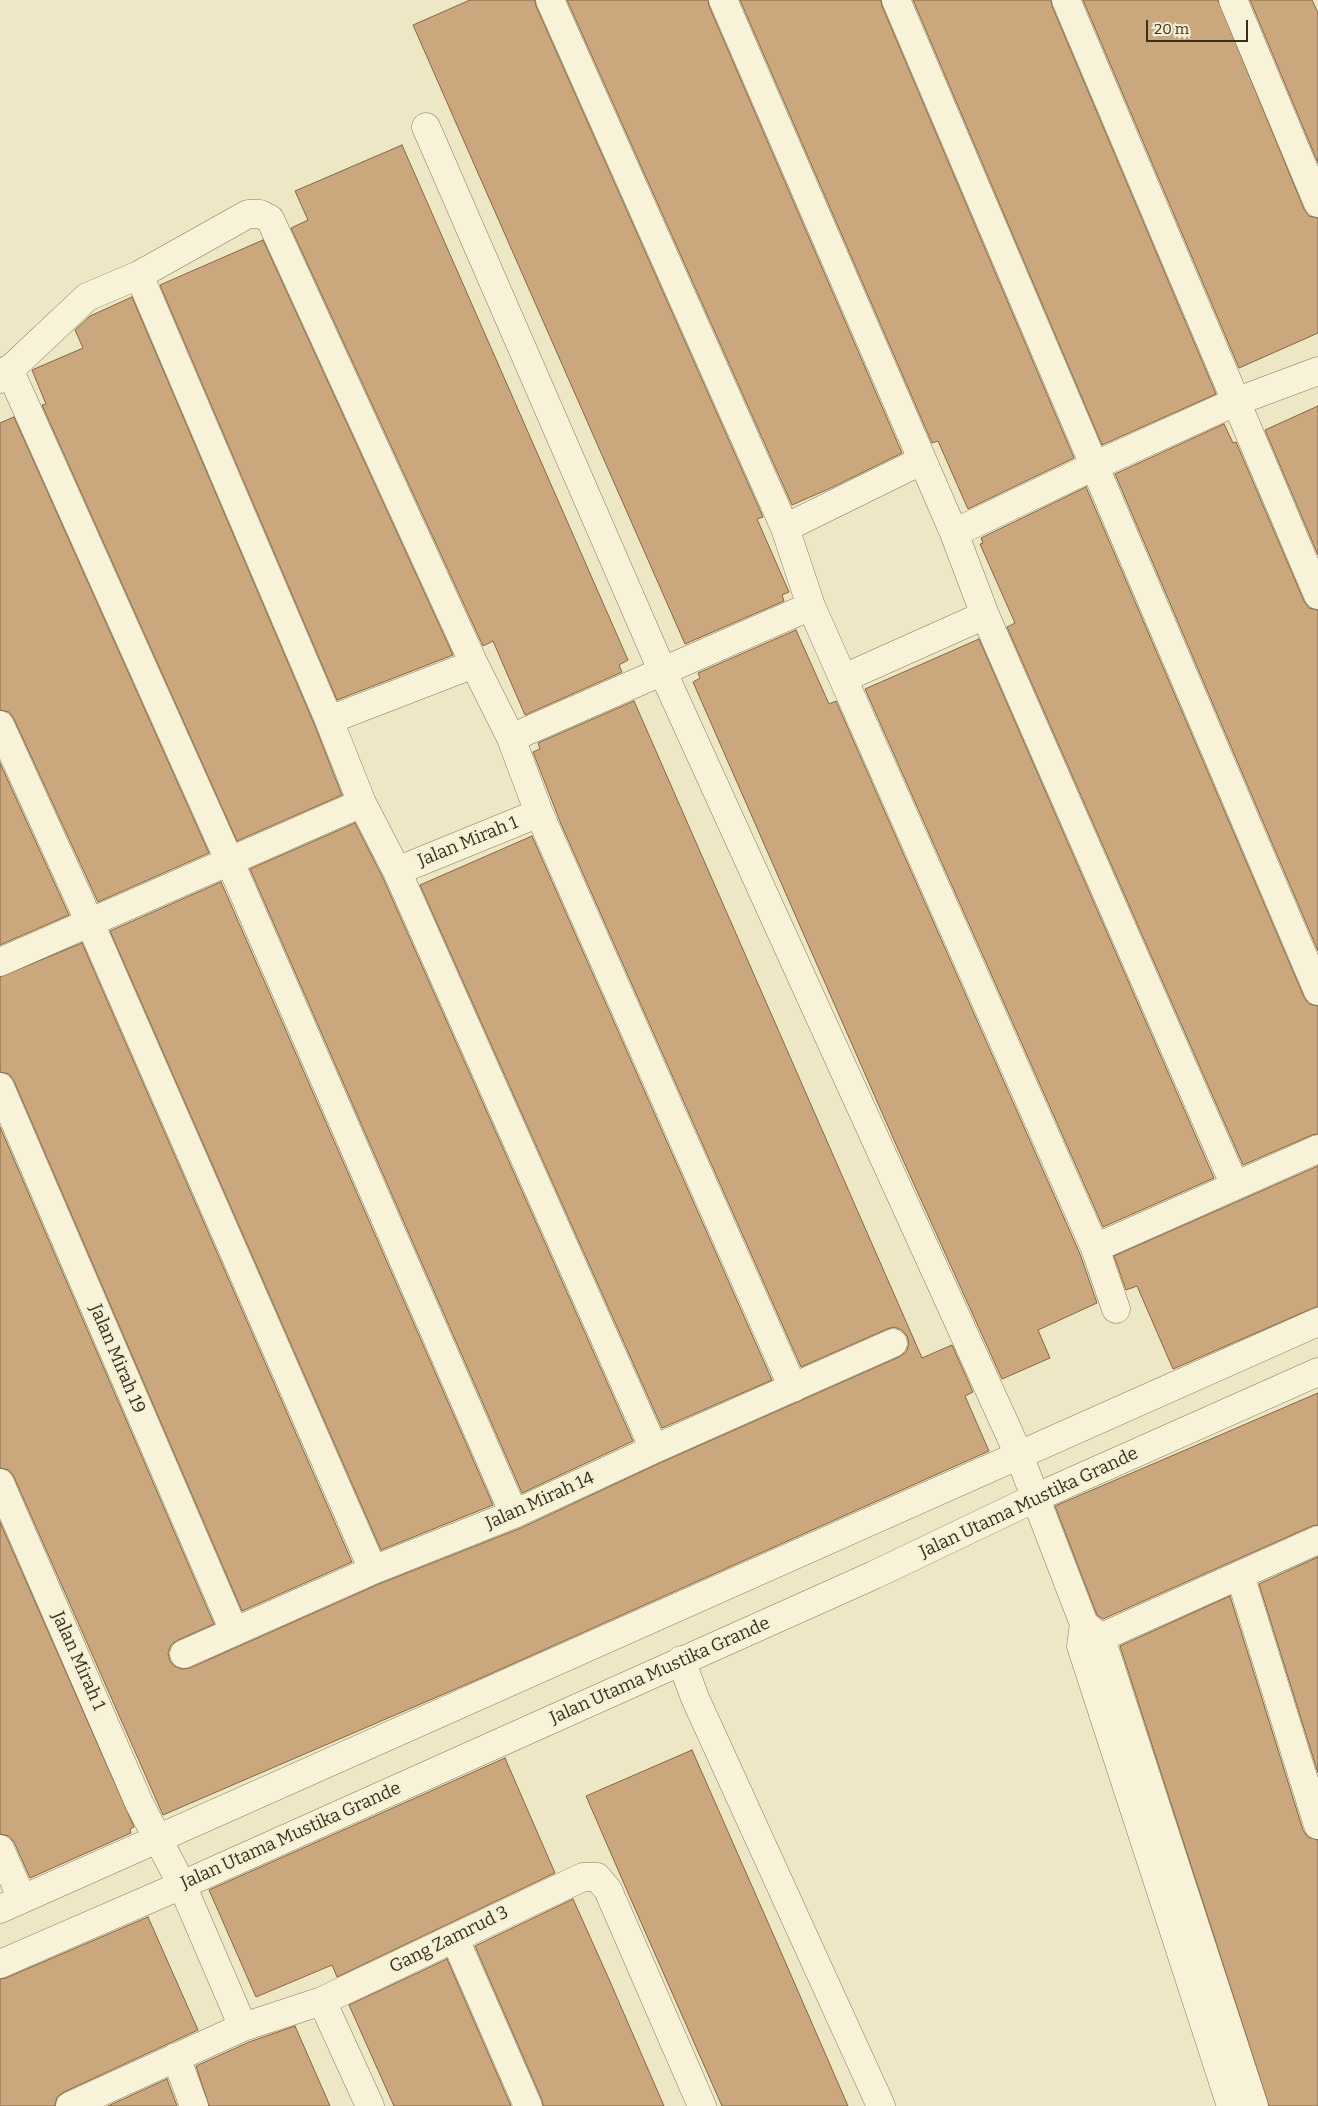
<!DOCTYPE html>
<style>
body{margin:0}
#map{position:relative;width:1318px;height:2106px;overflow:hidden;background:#ede7c5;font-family:Bitter,serif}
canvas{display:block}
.scale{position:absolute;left:1146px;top:20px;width:102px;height:22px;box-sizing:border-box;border:2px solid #382f1f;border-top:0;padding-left:6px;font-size:15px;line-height:18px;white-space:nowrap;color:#382f1f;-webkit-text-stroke:4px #f5f0d5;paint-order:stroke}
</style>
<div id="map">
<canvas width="1318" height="2106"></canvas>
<div class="scale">20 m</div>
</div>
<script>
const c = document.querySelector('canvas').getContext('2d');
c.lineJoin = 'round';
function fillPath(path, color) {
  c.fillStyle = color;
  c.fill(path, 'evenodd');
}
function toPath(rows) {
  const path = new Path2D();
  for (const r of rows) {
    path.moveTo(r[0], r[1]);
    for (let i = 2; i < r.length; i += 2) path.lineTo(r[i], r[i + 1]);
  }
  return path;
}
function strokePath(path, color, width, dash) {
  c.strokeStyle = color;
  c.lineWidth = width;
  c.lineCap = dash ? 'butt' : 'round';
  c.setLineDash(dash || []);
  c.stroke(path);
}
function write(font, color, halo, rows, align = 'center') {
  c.font = font + ' Bitter,serif';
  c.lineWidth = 4.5;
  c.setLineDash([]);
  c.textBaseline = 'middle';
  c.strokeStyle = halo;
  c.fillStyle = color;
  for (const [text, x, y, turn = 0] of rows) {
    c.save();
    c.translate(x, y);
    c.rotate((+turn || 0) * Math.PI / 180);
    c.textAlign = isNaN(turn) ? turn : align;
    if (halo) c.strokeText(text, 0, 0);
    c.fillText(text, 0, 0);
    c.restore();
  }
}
const building = toPath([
 [470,0,535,0,536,6,763,517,757,519,789,592,782,595,784,601,685,644,413,25,470,0],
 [567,0,708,0,709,6,902,453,833,487,792,505,567,0],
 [740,0,881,0,882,6,1074,458,968,509,938,441,932,443,740,0],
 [913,0,1051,0,1052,6,1216,394,1102,445,913,0],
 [1083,0,1218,0,1304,209,1309,216,1318,218,1318,333,1239,368,1083,0],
 [1250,0,1312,0,1318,13,1318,163,1250,0],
 [402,145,628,660,619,665,622,672,525,715,493,641,483,646,291,228,308,220,295,191,402,145],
 [263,240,453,655,337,700,160,285,263,240],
 [132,297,315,726,342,795,237,841,42,405,46,404,32,370,83,348,75,330,90,316,132,297],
 [1318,406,1318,555,1265,430,1318,406],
 [14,417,209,853,98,902,14,719,9,712,0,710,0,423,14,417],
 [1224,424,1233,443,1236,442,1304,601,1309,608,1318,610,1318,951,1115,474,1224,424],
 [1086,487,1304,997,1309,1004,1318,1006,1318,1134,1312,1135,1243,1165,1007,627,1015,623,980,544,983,543,981,538,1086,487],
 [796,630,829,704,836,701,1080,1254,1097,1303,1038,1330,1050,1358,1002,1379,894,1140,693,682,700,678,698,673,796,630],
 [979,639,1214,1178,1103,1227,865,689,979,639],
 [634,701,922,1358,952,1345,973,1392,965,1396,989,1451,481,1678,163,1815,14,1477,9,1470,0,1468,0,1127,214,1624,178,1640,171,1645,168,1653,170,1661,174,1666,182,1669,190,1668,379,1584,521,1528,660,1463,899,1357,906,1352,909,1344,907,1336,902,1330,894,1327,887,1329,801,1367,561,824,533,752,540,749,538,743,634,701],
 [0,763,69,915,0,945,0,763],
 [355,823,383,878,633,1441,522,1493,250,869,355,823],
 [532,836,772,1380,662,1428,420,885,532,836],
 [221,882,493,1505,381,1550,110,931,221,882],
 [82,943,352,1562,242,1611,14,1081,9,1074,0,1072,0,977,82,943],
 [1318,1166,1318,1306,1173,1369,1137,1286,1126,1290,1114,1256,1318,1166],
 [1318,1393,1318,1525,1312,1526,1103,1619,1097,1615,1055,1506,1318,1393],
 [0,1522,134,1827,130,1829,131,1833,30,1878,14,1842,9,1836,0,1834,0,1522],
 [1318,1557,1318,1773,1259,1584,1318,1557],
 [1230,1596,1303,1830,1308,1837,1318,1840,1318,2106,1269,2106,1120,1646,1230,1596],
 [692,1750,777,1943,848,2106,722,2106,629,1895,586,1796,692,1750],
 [505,1758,555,1873,337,1977,332,1965,256,1997,209,1890,505,1758],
 [573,1899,608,1977,664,2106,543,2106,542,2100,475,1946,573,1899],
 [148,1917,198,2030,64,2092,57,2097,55,2106,0,2106,0,1979,6,1978,148,1917],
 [447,1959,511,2106,394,2106,349,2005,447,1959],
 [295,2026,330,2106,209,2106,196,2066,249,2042,295,2026],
 [167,2079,177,2106,108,2106,167,2079]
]);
const minor = toPath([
 [550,0,785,528,811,606,1095,1248,1116,1309],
 [723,0,954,533,985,615,1235,1186],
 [896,0,1318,991],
 [1066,0,1318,595],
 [1233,0,1318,203],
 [426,127,662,670,1019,1455,1084,1624,1101,1638,1254,2106],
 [139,275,329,720,362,803,397,871,654,1449],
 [9,369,229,860,514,1514],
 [0,379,87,297,139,275,248,214,260,214,270,219,474,664,511,738,539,813,793,1388],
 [785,528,921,461],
 [954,533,1094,466,1235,402,1318,371],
 [844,678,985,615],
 [329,720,474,664],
 [0,725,90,923,373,1570],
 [511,738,811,606],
 [397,871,539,813],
 [0,962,362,803],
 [0,1087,234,1631],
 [1095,1248,1318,1149],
 [0,1483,139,1803,182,1885,243,2027],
 [1240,1575,1318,1825],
 [1084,1624,1081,1646,1231,2106],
 [1084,1645,1318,1540],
 [184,1654,373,1570,514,1514,654,1449,893,1343],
 [681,1660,695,1698,881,2106],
 [0,1849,22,1899],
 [0,1909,1318,1322],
 [455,1939,528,2106],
 [0,1964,182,1885,874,1575,1037,1497,1318,1372],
 [322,2001,370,2106],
 [176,2057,194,2106],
 [70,2106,243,2027,322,2001,583,1877,597,1877,608,1890,702,2106]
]);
const streetNames = [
 ["Jalan Mirah 1",468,842,-22],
 ["Jalan Mirah 19",117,1359,67],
 ["Jalan Mirah 14",540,1501,-24],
 ["Jalan Utama Mustika Grande",1029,1503,-25],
 ["Jalan Mirah 1",78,1661,66],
 ["Jalan Utama Mustika Grande",660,1671,-24],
 ["Jalan Utama Mustika Grande",291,1836,-24],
 ["Gang Zamrud 3",449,1940,-26]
];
fillPath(building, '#caa77c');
strokePath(building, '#866642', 1);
strokePath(minor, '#88795c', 29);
strokePath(minor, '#f8f3d8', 28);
write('18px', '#382f1f', '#f5f0d5', streetNames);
</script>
